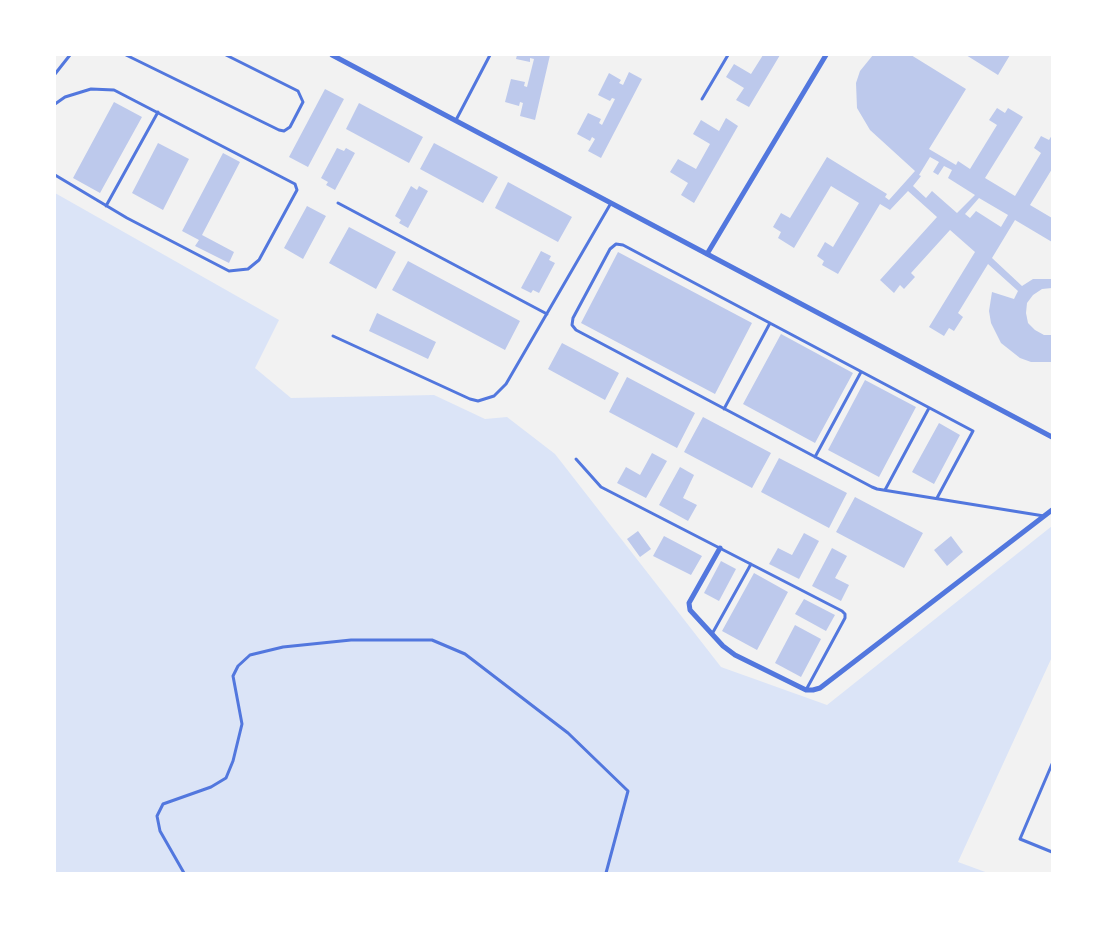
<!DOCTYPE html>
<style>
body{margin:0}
#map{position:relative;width:1107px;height:928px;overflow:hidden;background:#f2f2f2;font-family:"PT Sans Narrow",sans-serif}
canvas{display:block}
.frame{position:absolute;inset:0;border:56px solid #fff;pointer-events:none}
</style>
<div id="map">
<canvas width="1107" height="928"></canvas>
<div class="frame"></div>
</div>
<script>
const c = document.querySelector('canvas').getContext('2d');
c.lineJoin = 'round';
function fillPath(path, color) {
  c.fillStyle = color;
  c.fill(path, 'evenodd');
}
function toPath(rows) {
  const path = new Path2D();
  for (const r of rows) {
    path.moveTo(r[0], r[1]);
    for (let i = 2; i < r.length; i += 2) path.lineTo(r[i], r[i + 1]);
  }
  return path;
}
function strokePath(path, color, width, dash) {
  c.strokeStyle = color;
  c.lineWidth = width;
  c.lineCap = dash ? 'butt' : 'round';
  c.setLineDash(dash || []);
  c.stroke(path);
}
const green = toPath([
 [55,193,279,320,255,368,291,398,434,395,485,419,507,417,555,454,721,667,827,705,1052,526,1052,657,958,862,988,873,55,873]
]);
const building = toPath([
 [517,55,550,55,535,120,520,116,523,103,520,102,519,106,505,102,511,79,525,82,524,86,527,87,534,59,530,58,530,62,516,59],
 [763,55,780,55,749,107,736,100,744,88,726,77,734,64,751,74],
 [873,55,911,55,966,89,929,149,956,165,958,161,970,169,997,125,989,120,997,108,1005,113,1008,108,1023,117,985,178,1015,196,1041,153,1034,148,1041,136,1049,140,1052,135,1052,169,1030,205,1052,218,1052,242,1015,220,992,258,1022,286,1033,279,1052,279,1052,288,1042,289,1033,295,1027,303,1026,313,1028,323,1035,330,1044,335,1052,335,1052,362,1031,362,1020,358,1001,343,991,323,989,311,992,292,1014,299,1018,291,988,264,958,313,963,317,954,331,949,328,944,336,929,327,975,252,950,230,911,273,915,277,904,289,900,285,894,293,880,280,937,217,908,191,890,210,880,204,838,274,822,265,824,261,817,256,825,242,833,247,859,203,831,186,794,248,778,238,781,232,773,227,781,213,790,218,827,157,887,194,885,197,889,200,915,171,870,130,857,108,856,83,860,71],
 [930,157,939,162,933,172,938,175,944,166,952,170,948,178,975,195,957,213,932,191,926,198,913,186,921,176,919,175],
 [979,198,1008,215,1001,227,976,211,970,218,965,214],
 [966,55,1010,55,998,75],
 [629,72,642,79,601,158,588,151,595,139,592,137,590,141,577,134,588,113,601,119,599,123,602,125,615,99,612,98,610,101,598,95,609,73,621,80,619,83,623,85],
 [325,89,344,99,308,167,289,157],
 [114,102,142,117,100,193,73,178],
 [359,103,423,137,409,163,346,129],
 [726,118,738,126,694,203,681,195,688,183,670,172,678,159,696,169,710,144,693,134,701,120,719,131],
 [158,143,189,159,163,210,132,193],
 [434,143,498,177,483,203,420,169],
 [337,148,344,151,346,148,355,153,335,190,326,185,328,182,321,178],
 [223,153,240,162,202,235,234,252,229,263,195,246,199,240,182,231],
 [508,182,572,217,558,242,495,208],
 [411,186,417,190,419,186,428,191,408,228,399,223,401,220,395,216],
 [307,206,326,216,303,259,284,248],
 [349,227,396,252,376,289,329,263],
 [541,251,551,256,549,260,555,263,539,293,533,290,531,293,521,288],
 [618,252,752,323,715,394,581,323],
 [408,261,520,321,505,350,392,290],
 [377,313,436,342,428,359,369,331],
 [781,334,853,373,815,443,743,404],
 [562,343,619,373,605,400,548,369],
 [627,377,695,413,677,448,609,412],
 [865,380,916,407,879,477,828,450],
 [703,417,771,453,752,488,684,452],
 [939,423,960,435,934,484,912,472],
 [652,453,667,461,646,498,617,483,626,467,640,475],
 [779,458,847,493,829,528,761,492],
 [680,467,694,475,683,498,697,505,688,521,659,505],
 [855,497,923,533,904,568,836,532],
 [638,531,651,549,640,557,627,539],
 [804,533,819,541,799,579,769,564,778,548,792,555],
 [664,536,702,556,691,575,653,556],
 [951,536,963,552,947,566,934,550],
 [832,548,847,556,835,578,849,585,841,601,812,586],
 [721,561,736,569,719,601,704,593],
 [754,573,788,592,757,650,722,631],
 [804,599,835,615,826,631,795,614],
 [795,625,821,639,801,677,775,663]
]);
const service = toPath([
 [126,55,279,130,284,131,290,127,303,102,298,91,226,55],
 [55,74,70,55],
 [702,99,728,55],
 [55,104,65,97,91,89,114,90,295,184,297,190,259,260,248,269,229,271,127,218,55,175],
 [456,120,490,55],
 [338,203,547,314],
 [106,206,158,112],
 [333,336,470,399,478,401,494,396,506,384,611,203],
 [724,409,770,323],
 [815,457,861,372],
 [576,459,601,487,842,611,845,614,845,618,806,690],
 [885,490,929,408],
 [937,498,973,431,623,245,616,244,610,249,573,318,572,325,576,330,872,487,877,489,1044,516],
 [712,634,751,564],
 [1052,764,1020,839,1052,852],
 [184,873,160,831,157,816,163,804,211,787,226,778,233,761,242,724,233,676,238,666,250,655,283,647,351,640,432,640,465,654,568,733,628,791,606,873]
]);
const minor = toPath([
 [332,55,1052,437],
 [707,254,826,55],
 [720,548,689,603,690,610,723,646,735,655,806,690,813,690,820,688,1052,510]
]);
fillPath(green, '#dbe4f7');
fillPath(building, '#bdc9ec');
strokePath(service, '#5277de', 3);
strokePath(minor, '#5277de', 5);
</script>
